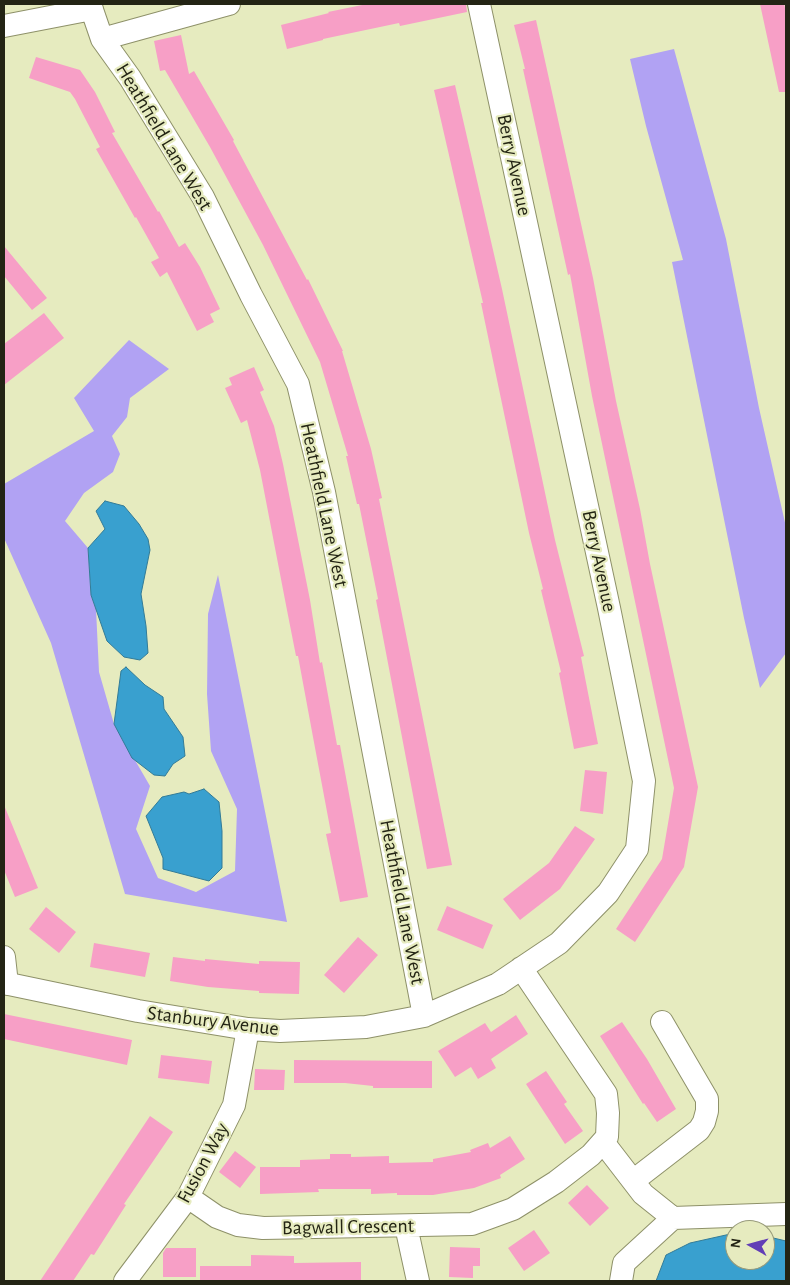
<!DOCTYPE html>
<style>
body{margin:0}
#map{position:relative;width:790px;height:1285px;overflow:hidden;background:#e6ebbf;font-family:"Alegreya Sans",sans-serif}
canvas{display:block}
.frame{position:absolute;inset:0;border:5px solid #232414;pointer-events:none}
.north{position:absolute;left:725px;top:1220px;width:50px;height:50px;box-sizing:border-box;background:#e6ebbf;border:1px solid #989b7b;border-radius:50%;rotate:277deg;font-size:14px;font-weight:700;line-height:20px;text-align:center;color:#232414}
.north::after{content:'';display:block;margin:auto;width:18px;height:22px;background:#623eb6;clip-path:polygon(50% 0,100% 100%,50% 72%,0 100%)}
</style>
<div id="map">
<canvas width="790" height="1285"></canvas>
<div class="frame"></div>
<div class="north">N</div>
</div>
<script>
const c = document.querySelector('canvas').getContext('2d');
c.lineJoin = 'round';
function fillPath(path, color) {
  c.fillStyle = color;
  c.fill(path, 'evenodd');
}
function toPath(rows) {
  const path = new Path2D();
  for (const r of rows) {
    path.moveTo(r[0], r[1]);
    for (let i = 2; i < r.length; i += 2) path.lineTo(r[i], r[i + 1]);
  }
  return path;
}
function strokePath(path, color, width, dash) {
  c.strokeStyle = color;
  c.lineWidth = width;
  c.lineCap = dash ? 'butt' : 'round';
  c.setLineDash(dash || []);
  c.stroke(path);
}
function write(font, color, halo, rows, align = 'center') {
  c.font = font + ' "Alegreya Sans",sans-serif';
  c.lineWidth = 4.5;
  c.setLineDash([]);
  c.textBaseline = 'middle';
  c.strokeStyle = halo;
  c.fillStyle = color;
  for (const [text, x, y, turn = 0] of rows) {
    c.save();
    c.translate(x, y);
    c.rotate((+turn || 0) * Math.PI / 180);
    c.textAlign = isNaN(turn) ? turn : align;
    if (halo) c.strokeText(text, 0, 0);
    c.fillText(text, 0, 0);
    c.restore();
  }
}
const forest = toPath([
 [674,49,726,239,759,408,786,527,786,653,760,688,744,618,672,262,683,260,646,126,630,59],
 [129,340,169,369,130,398,127,417,112,436,120,454,113,472,84,493,65,521,88,548,91,595,96,609,99,672,114,724,150,786,136,829,158,878,196,892,235,871,237,809,211,751,207,694,208,614,218,575,287,922,125,894,51,643,4,538,4,484,94,431,74,398]
]);
const water = toPath([
 [105,501,124,506,139,524,148,539,150,550,141,594,146,626,148,653,140,660,124,657,107,641,91,595,88,548,105,529,96,511,105,501],
 [126,667,145,685,163,697,164,709,183,737,185,756,173,764,165,776,154,775,132,758,114,724,121,671,126,667],
 [204,789,219,802,222,831,222,868,209,881,163,869,163,858,146,816,162,797,184,792,189,794,204,789],
 [735,1233,735,1260,765,1260,765,1236,786,1241,786,1281,656,1281,666,1255,690,1243,735,1233]
]);
const building = toPath([
 [367,4,466,4,467,12,400,26,399,23,323,39,323,40,287,49,281,25,329,13,328,12],
 [760,4,784,4,786,12,786,92,779,92],
 [536,20,593,278,616,401,640,509,650,564,698,787,684,867,635,942,616,929,662,859,674,788,592,396,570,274,568,275,523,69,525,69,514,25],
 [181,35,189,74,194,71,234,140,233,141,307,280,308,279,343,351,342,351,371,449,382,498,379,499,452,865,427,869,376,600,378,599,359,504,357,504,346,456,348,456,320,362,263,245,210,147,165,70,160,71,154,41],
 [36,57,80,70,95,92,115,132,112,133,158,212,159,211,179,247,185,243,200,267,220,309,210,314,214,322,197,331,167,272,160,277,151,262,159,258,136,217,135,218,96,149,100,147,75,99,70,92,29,78],
 [455,85,502,289,555,540,584,656,581,657,598,744,574,749,559,673,561,672,541,590,543,589,529,533,481,303,483,303,434,90],
 [4,246,47,298,32,310,4,276],
 [44,313,64,338,4,385,4,344],
 [254,367,264,390,260,392,274,426,283,464,310,600,320,663,322,662,337,745,340,745,368,897,340,902,326,834,331,833,313,737,298,656,296,656,286,605,260,470,247,420,241,423,225,388,232,385,229,378],
 [585,770,607,772,603,814,580,811],
 [4,805,38,888,15,897,4,870],
 [575,826,595,839,560,889,520,920,503,899,549,863],
 [447,906,493,925,483,949,437,930],
 [46,907,76,932,59,953,29,929],
 [358,937,378,955,344,993,324,975],
 [94,943,150,953,145,977,90,967],
 [173,957,205,961,205,959,259,964,259,961,300,962,299,994,259,993,259,991,208,987,170,981],
 [4,1014,132,1040,127,1065,4,1039],
 [516,1015,528,1034,491,1059,496,1068,478,1079,471,1067,455,1077,438,1051,485,1023,491,1032],
 [622,1022,647,1059,676,1109,657,1122,644,1103,643,1104,600,1036],
 [161,1055,212,1061,209,1084,158,1078],
 [294,1060,432,1061,432,1088,373,1088,373,1086,345,1083,294,1083],
 [255,1069,285,1070,284,1090,254,1090],
 [546,1071,567,1102,564,1104,583,1131,565,1144,526,1084],
 [150,1116,173,1132,124,1204,126,1205,94,1255,91,1254,73,1281,40,1281],
 [510,1136,525,1159,500,1175,501,1178,474,1188,433,1195,397,1195,397,1193,371,1194,371,1189,318,1189,319,1192,260,1194,260,1167,300,1167,300,1160,330,1159,330,1154,351,1154,351,1157,389,1156,389,1163,433,1162,433,1159,471,1152,470,1150,488,1143,490,1148],
 [235,1151,256,1167,240,1188,219,1172],
 [587,1185,609,1208,590,1226,568,1203],
 [534,1230,550,1253,524,1271,508,1248],
 [450,1247,480,1248,480,1266,473,1266,473,1278,449,1277],
 [166,1248,196,1248,196,1277,163,1277,163,1253],
 [251,1255,294,1256,294,1263,361,1262,361,1281,200,1281,200,1266,251,1266]
]);
const street = toPath([
 [90,4,102,39,130,78,203,197,251,295,298,384,324,492,424,1016],
 [4,26,92,9],
 [102,39,229,4],
 [4,957,7,984],
 [4,983,138,1011,248,1029,280,1031,366,1027,424,1016,498,984,559,943,608,893,637,849,644,781,609,608,479,4],
 [603,1142,643,1194,673,1218,786,1214],
 [633,1181,699,1130,704,1122,707,1111,707,1099,662,1022],
 [188,1197,217,1217,238,1225,263,1228,472,1224,513,1209,556,1182,591,1155,607,1137,608,1113,606,1094,521,968],
 [406,1226,418,1281],
 [125,1281,188,1197,234,1105,248,1029],
 [621,1281,624,1263,673,1218]
]);
const streetNames = [
 ["Heathfield Lane West",164,137,59],
 ["Berry Avenue",514,165,78],
 ["Heathfield Lane West",324,505,78],
 ["Berry Avenue",599,561,78],
 ["Heathfield Lane West",402,902,79],
 ["Stanbury Avenue",213,1021,7],
 ["Fusion Way",203,1163,-62],
 ["Bagwall Crescent",348,1227,-1]
];
fillPath(forest, '#b1a2f3');
fillPath(water, '#39a0cf');
strokePath(water, '#327b97', 1);
fillPath(building, '#f79fc6');
strokePath(street, '#8e9169', 24);
strokePath(street, '#fff', 22);
write('20px', '#232414', '#e6ebbf', streetNames);
</script>
